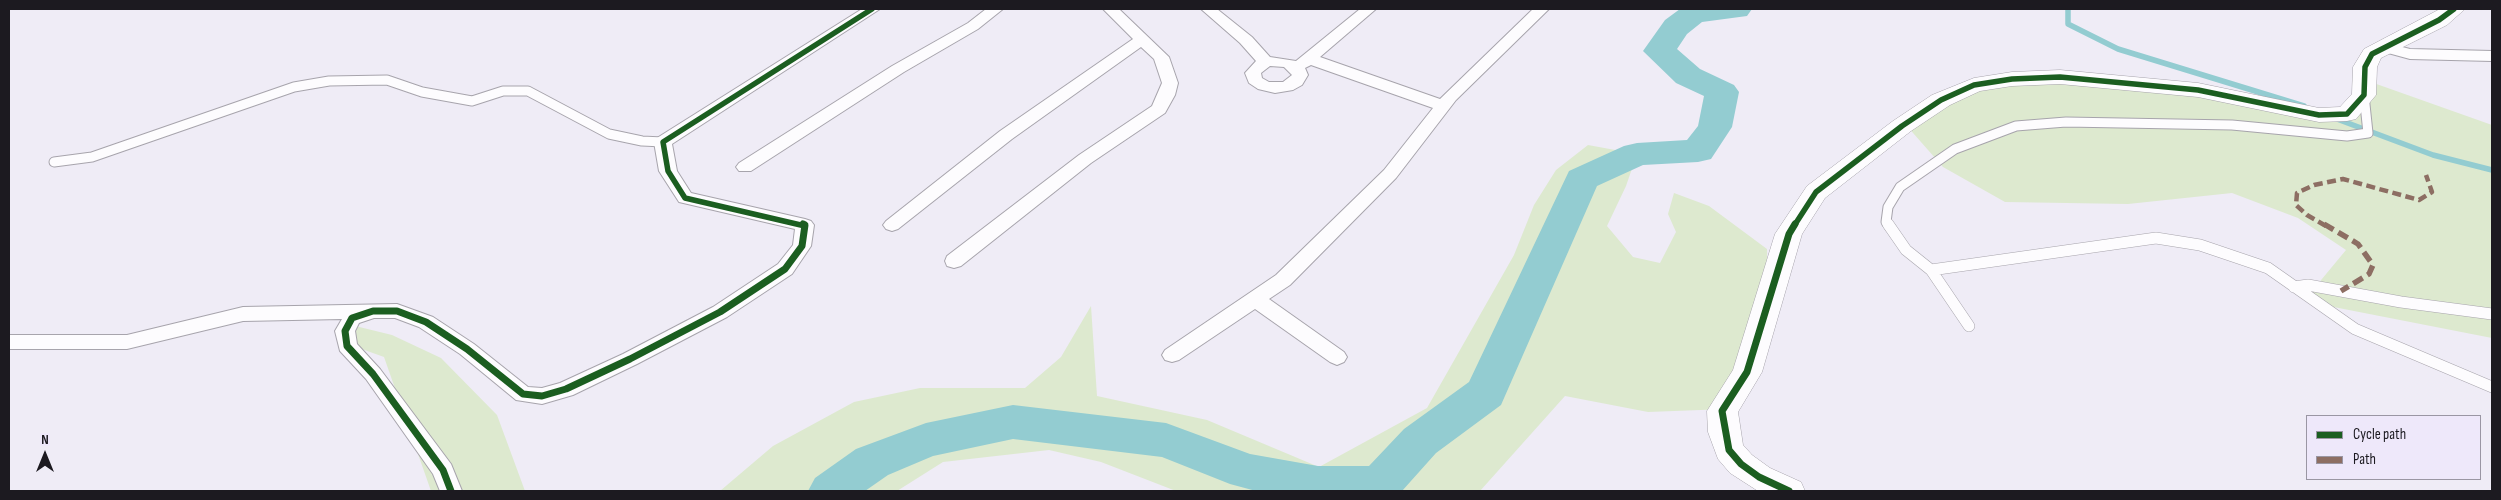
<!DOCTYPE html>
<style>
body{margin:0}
#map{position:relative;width:2501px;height:500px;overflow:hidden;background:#efecf6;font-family:"Sofia Sans Condensed",sans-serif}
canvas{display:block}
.frame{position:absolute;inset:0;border:10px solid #1c1a20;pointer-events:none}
.legend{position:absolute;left:2306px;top:415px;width:175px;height:65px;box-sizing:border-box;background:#eee8fa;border:1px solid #9a96a3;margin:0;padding:6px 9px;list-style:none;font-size:15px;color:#1c1a20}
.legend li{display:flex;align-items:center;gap:10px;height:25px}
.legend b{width:25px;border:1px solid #9a96a3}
.north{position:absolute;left:20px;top:430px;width:50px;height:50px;-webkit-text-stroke:4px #eee8fa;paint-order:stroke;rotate:0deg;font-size:14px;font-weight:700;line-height:20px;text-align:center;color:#1c1a20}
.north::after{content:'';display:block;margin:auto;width:18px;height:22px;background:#1c1a20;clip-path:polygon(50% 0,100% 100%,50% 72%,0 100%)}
</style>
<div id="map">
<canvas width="2501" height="500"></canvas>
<div class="frame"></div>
<ul class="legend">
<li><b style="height:6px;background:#1b5e20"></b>Cycle path</li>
<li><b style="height:6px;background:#8d6e63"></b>Path</li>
</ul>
<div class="north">N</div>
</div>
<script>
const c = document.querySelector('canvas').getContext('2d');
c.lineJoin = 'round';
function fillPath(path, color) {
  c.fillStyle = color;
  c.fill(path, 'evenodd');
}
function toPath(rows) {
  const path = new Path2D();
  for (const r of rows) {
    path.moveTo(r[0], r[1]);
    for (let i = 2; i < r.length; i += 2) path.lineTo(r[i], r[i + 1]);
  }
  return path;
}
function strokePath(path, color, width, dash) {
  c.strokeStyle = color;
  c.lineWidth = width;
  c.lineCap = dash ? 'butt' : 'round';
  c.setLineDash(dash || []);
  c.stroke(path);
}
const green = toPath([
 [2064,76,2337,115,2368,81,2492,125,2492,338,2308,302,2307,297,2346,250,2298,218,2232,193,2128,204,2005,202,1943,167,1906,125,1978,84],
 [1588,145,1637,154,1626,186,1607,226,1633,257,1660,263,1676,232,1668,214,1674,193,1709,206,1767,249,1768,324,1727,409,1648,412,1565,396,1480,491,1176,491,1101,462,1049,450,943,462,897,491,720,491,773,446,854,402,920,388,1025,388,1061,357,1091,306,1097,396,1207,420,1319,467,1427,408,1514,255,1534,205,1556,170],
 [343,323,392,335,441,358,497,415,525,491,431,491,384,357,345,343]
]);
const stream = toPath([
 [2068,9,2068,24,2118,49,2304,106],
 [2337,119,2433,155,2492,170]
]);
const river = toPath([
 [1680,9,1752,9,1747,16,1702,22,1687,34,1677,49,1700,69,1734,85,1739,92,1732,127,1711,159,1698,162,1643,165,1597,186,1501,405,1436,453,1402,491,1256,491,1230,484,1162,457,1013,439,933,456,888,475,865,491,808,491,815,478,856,449,926,423,1013,405,1166,423,1250,454,1318,466,1369,466,1404,429,1469,382,1569,171,1624,146,1637,143,1687,140,1698,126,1704,96,1676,83,1643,51,1665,20,1680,9]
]);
const laneFar1 = toPath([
 [54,162,92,157,294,87,329,81,387,80,422,92,472,101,503,91,528,91,609,134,642,141,663,142],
 [1889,226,1886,222,1888,207,1900,187,1955,149,2016,126,2066,122,2232,125,2347,136,2368,133,2364,95]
]);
const lane = toPath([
 [1888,224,1906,250,1931,270,1969,326],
 [1931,270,2156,238,2200,245,2268,268,2355,329,2492,387],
 [2294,287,2308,285,2401,302,2492,314]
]);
const street = toPath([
 [862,9,880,9,672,144,677,171,691,193,805,219,811,221,814,225,811,246,792,274,727,317,637,364,573,395,542,404,516,400,460,354,419,327,395,318,374,318,359,323,355,331,357,344,380,369,451,464,462,491,440,491,433,474,366,379,340,351,335,331,342,319,243,321,127,349,9,349,9,335,127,335,243,307,397,304,433,317,474,344,528,387,542,388,560,383,623,354,713,307,778,264,793,245,795,229,679,202,659,171,654,142,657,138,862,9],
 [986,9,1003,9,978,29,904,72,751,171,739,171,736,167,739,163,892,66,968,23,986,9],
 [1103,9,1119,9,1169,57,1178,83,1175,95,1165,113,1091,163,961,266,954,268,947,266,945,261,947,256,1079,155,1152,106,1162,83,1154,59,1141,47,1012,139,898,229,892,231,886,229,883,225,886,221,1000,131,1133,39,1103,9],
 [1201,9,1217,9,1252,37,1270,57,1296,61,1360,9,1376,9,1320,57,1440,99,1533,9,1549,9,1456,100,1396,178,1290,285,1269,299,1344,352,1347,357,1344,362,1337,365,1330,362,1255,309,1179,360,1172,362,1165,360,1162,355,1165,350,1276,275,1384,170,1433,108,1311,65,1305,68,1308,75,1302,85,1293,90,1275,93,1258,89,1249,83,1245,73,1256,61,1240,43,1201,9],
 [1270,66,1284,67,1292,75,1283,82,1269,82,1262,78,1261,73,1270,66],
 [2383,42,2410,49,2492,51,2492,61,2410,59,2377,50,2375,47,2377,44,2383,42]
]);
const secondary = toPath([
 [2440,9,2465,9,2447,25,2381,58,2377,67,2376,95,2356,119,2347,121,2319,122,2198,97,2060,84,2012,86,1980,91,1950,105,1911,131,1825,198,1802,234,1762,372,1738,412,1743,445,1752,455,1770,468,1801,482,1805,491,1758,491,1730,473,1718,459,1708,432,1707,411,1733,370,1775,234,1807,186,1893,121,1932,95,1974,78,2012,72,2060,70,2198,83,2319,108,2340,107,2352,94,2353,67,2364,49,2440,9]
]);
const quietFar1 = toPath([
 [2326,226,2307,215,2296,205,2297,193,2314,185,2343,179,2419,200,2432,192,2426,175]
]);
const quiet = toPath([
 [2324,224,2358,244,2373,265,2369,274,2341,291]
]);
const cyclewayFar1 = toPath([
 [805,226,685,198,668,171,663,142,872,9],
 [1794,226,1816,192,1902,126,1941,100,1974,85,2012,79,2060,77,2198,90,2319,115,2347,114,2364,95,2365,67,2372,54,2439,20,2454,9]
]);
const cycleway = toPath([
 [451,491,443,470,373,374,347,346,345,331,352,318,373,311,397,311,426,322,467,349,523,394,542,396,566,389,630,359,720,312,785,269,802,246,805,225,803,224],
 [1789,491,1759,477,1741,464,1729,450,1722,411,1747,372,1789,234,1795,224]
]);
fillPath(green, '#dde9cf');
strokePath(stream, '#93ccd1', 5.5);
fillPath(river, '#93ccd1');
strokePath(laneFar1, '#a7a4ac', 11);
strokePath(lane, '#a7a4ac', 12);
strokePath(street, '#a7a4ac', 2);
strokePath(secondary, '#a7a4ac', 1);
strokePath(laneFar1, '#fdfcfe', 9);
strokePath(lane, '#fdfcfe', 11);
fillPath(street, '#fdfcfe');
fillPath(secondary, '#fdfcfe');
strokePath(quietFar1, '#8d6e63', 4.5, [9, 4.5]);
strokePath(quiet, '#8d6e63', 5.5, [11, 5.5]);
strokePath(cyclewayFar1, '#1b5e20', 5.5);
strokePath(cycleway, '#1b5e20', 7);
</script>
